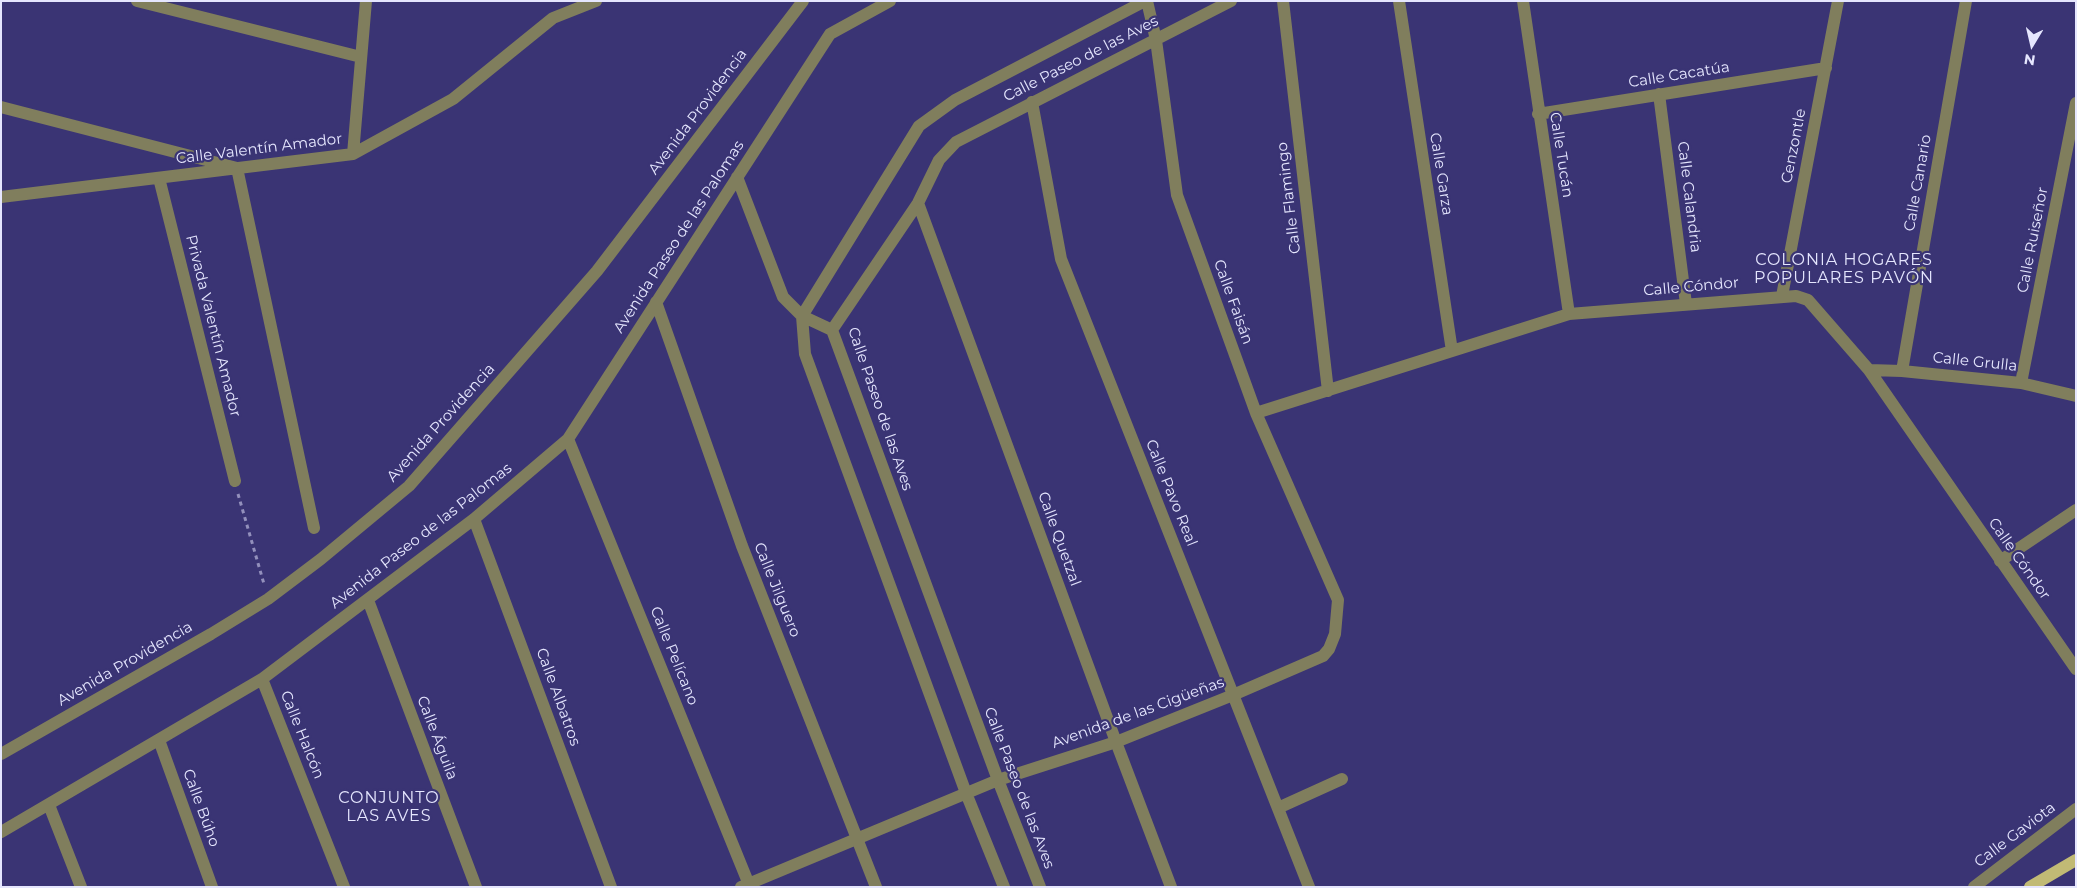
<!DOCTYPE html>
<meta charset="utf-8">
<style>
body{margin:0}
#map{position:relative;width:2077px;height:888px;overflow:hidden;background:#3a3474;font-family:Montserrat,sans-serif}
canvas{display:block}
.frame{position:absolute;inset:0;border:2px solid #e5e6fe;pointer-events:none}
.north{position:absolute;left:2007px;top:20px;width:50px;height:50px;-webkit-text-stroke:4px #3a3474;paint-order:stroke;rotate:189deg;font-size:14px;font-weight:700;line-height:20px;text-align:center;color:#e5e6fe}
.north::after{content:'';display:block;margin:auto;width:18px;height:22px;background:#e5e6fe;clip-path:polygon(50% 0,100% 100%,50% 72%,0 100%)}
</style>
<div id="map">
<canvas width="2077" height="888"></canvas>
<div class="frame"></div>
<div class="north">N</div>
</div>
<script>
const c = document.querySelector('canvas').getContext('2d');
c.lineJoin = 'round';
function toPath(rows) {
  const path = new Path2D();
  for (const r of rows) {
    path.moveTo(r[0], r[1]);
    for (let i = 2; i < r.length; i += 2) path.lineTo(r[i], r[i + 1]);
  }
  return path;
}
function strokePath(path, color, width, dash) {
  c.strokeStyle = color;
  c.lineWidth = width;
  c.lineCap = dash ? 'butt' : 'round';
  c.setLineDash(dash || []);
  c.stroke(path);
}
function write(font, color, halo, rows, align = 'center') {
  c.font = font + ' Montserrat,sans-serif';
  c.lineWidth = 4.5;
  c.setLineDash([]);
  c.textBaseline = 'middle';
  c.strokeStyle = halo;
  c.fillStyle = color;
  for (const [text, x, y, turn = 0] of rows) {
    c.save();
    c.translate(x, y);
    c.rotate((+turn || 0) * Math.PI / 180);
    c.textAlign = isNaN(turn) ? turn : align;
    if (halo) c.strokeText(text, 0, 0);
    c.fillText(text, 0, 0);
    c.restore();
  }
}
const path = toPath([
 [238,494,264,584]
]);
const minor = toPath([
 [137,1,361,57],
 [1283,1,1328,391],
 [1399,1,1452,351],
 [1523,1,1569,314],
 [1659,94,1686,304],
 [1032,102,1061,259,1309,887],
 [1,107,237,168,314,528],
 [1538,114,1826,68],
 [353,154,366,1],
 [737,177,783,297,802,316,832,330],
 [159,178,235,481],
 [1,197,353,154,453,99,553,18,596,1],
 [918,203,1116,742,1171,887],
 [1782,296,1838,1],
 [656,302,742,546,876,887],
 [1869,370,1902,371,2021,383,2076,396],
 [1902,371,1966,1],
 [2021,383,2076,103],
 [1256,413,1569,314,1796,296,1808,300,1869,370,2076,669],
 [568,439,750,887],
 [474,519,611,887],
 [2000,561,2076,510],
 [368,600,476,887],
 [262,679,344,887],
 [159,740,212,887],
 [1,754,211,634,268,599,321,559,409,486,597,271,803,1],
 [49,805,81,887],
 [1278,808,1342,779],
 [1,832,262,679,474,519,568,439,830,34,890,1],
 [741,887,998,780,1116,742,1233,695,1323,656,1329,649,1335,634,1338,600,1256,413,1177,195,1156,40,1147,1],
 [1004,887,966,793,805,354,802,316,919,126,955,100,1145,1],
 [1040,887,998,780,832,330,918,203,939,160,956,142,1231,1],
 [1974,887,2076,809]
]);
const major = toPath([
 [2030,887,2076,860]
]);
const streetNames = [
 ["Calle Paseo de las Aves",1081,59,-27],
 ["Calle Cacatúa",1679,75,-9],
 ["Avenida Providencia",698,112,-53],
 ["Cenzontle",1794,146,-79],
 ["Calle Valentín Amador",259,149,-7],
 ["Calle Tucán",1561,155,81],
 ["Calle Garza",1441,174,81],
 ["Calle Canario",1918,183,-80],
 ["Calle Calandria",1689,197,83],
 ["Calle Flamingo",1289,198,-97],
 ["Avenida Paseo de las Palomas",679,237,-57],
 ["Calle Ruiseñor",2033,240,-79],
 ["Calle Cóndor",1691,287,-5],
 ["Calle Faisán",1233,302,70],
 ["Privada Valentín Amador",213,326,76],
 ["Calle Grulla",1975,362,6],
 ["Calle Paseo de las Aves",880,409,71],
 ["Avenida Providencia",441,423,-48],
 ["Calle Pavo Real",1171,493,68],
 ["Avenida Paseo de las Palomas",421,536,-38],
 ["Calle Quetzal",1059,539,70],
 ["Calle Cóndor",2019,559,55],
 ["Calle Jilguero",777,590,68],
 ["Calle Pelícano",674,656,68],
 ["Avenida Providencia",125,664,-30],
 ["Calle Albatros",558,697,70],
 ["Avenida de las Cigüeñas",1138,713,-20],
 ["Calle Halcón",302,735,68],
 ["Calle Águila",437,738,69],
 ["Calle Paseo de las Aves",1019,788,69],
 ["Calle Búho",201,808,70],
 ["Calle Gaviota",2015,835,-37]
];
const neighbourhoodNames = [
 ["COLONIA HOGARES",1844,260],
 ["POPULARES PAVÓN",1844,278],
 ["CONJUNTO",389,798],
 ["LAS AVES",389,816]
];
strokePath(path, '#9390bc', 3, [4, 4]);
strokePath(minor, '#807e5d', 12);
strokePath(major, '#c1ba75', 12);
write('15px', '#e5e6fe', '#3a3474', streetNames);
c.letterSpacing = '1px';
write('16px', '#e5e6fe', '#3a3474', neighbourhoodNames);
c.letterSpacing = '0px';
</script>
